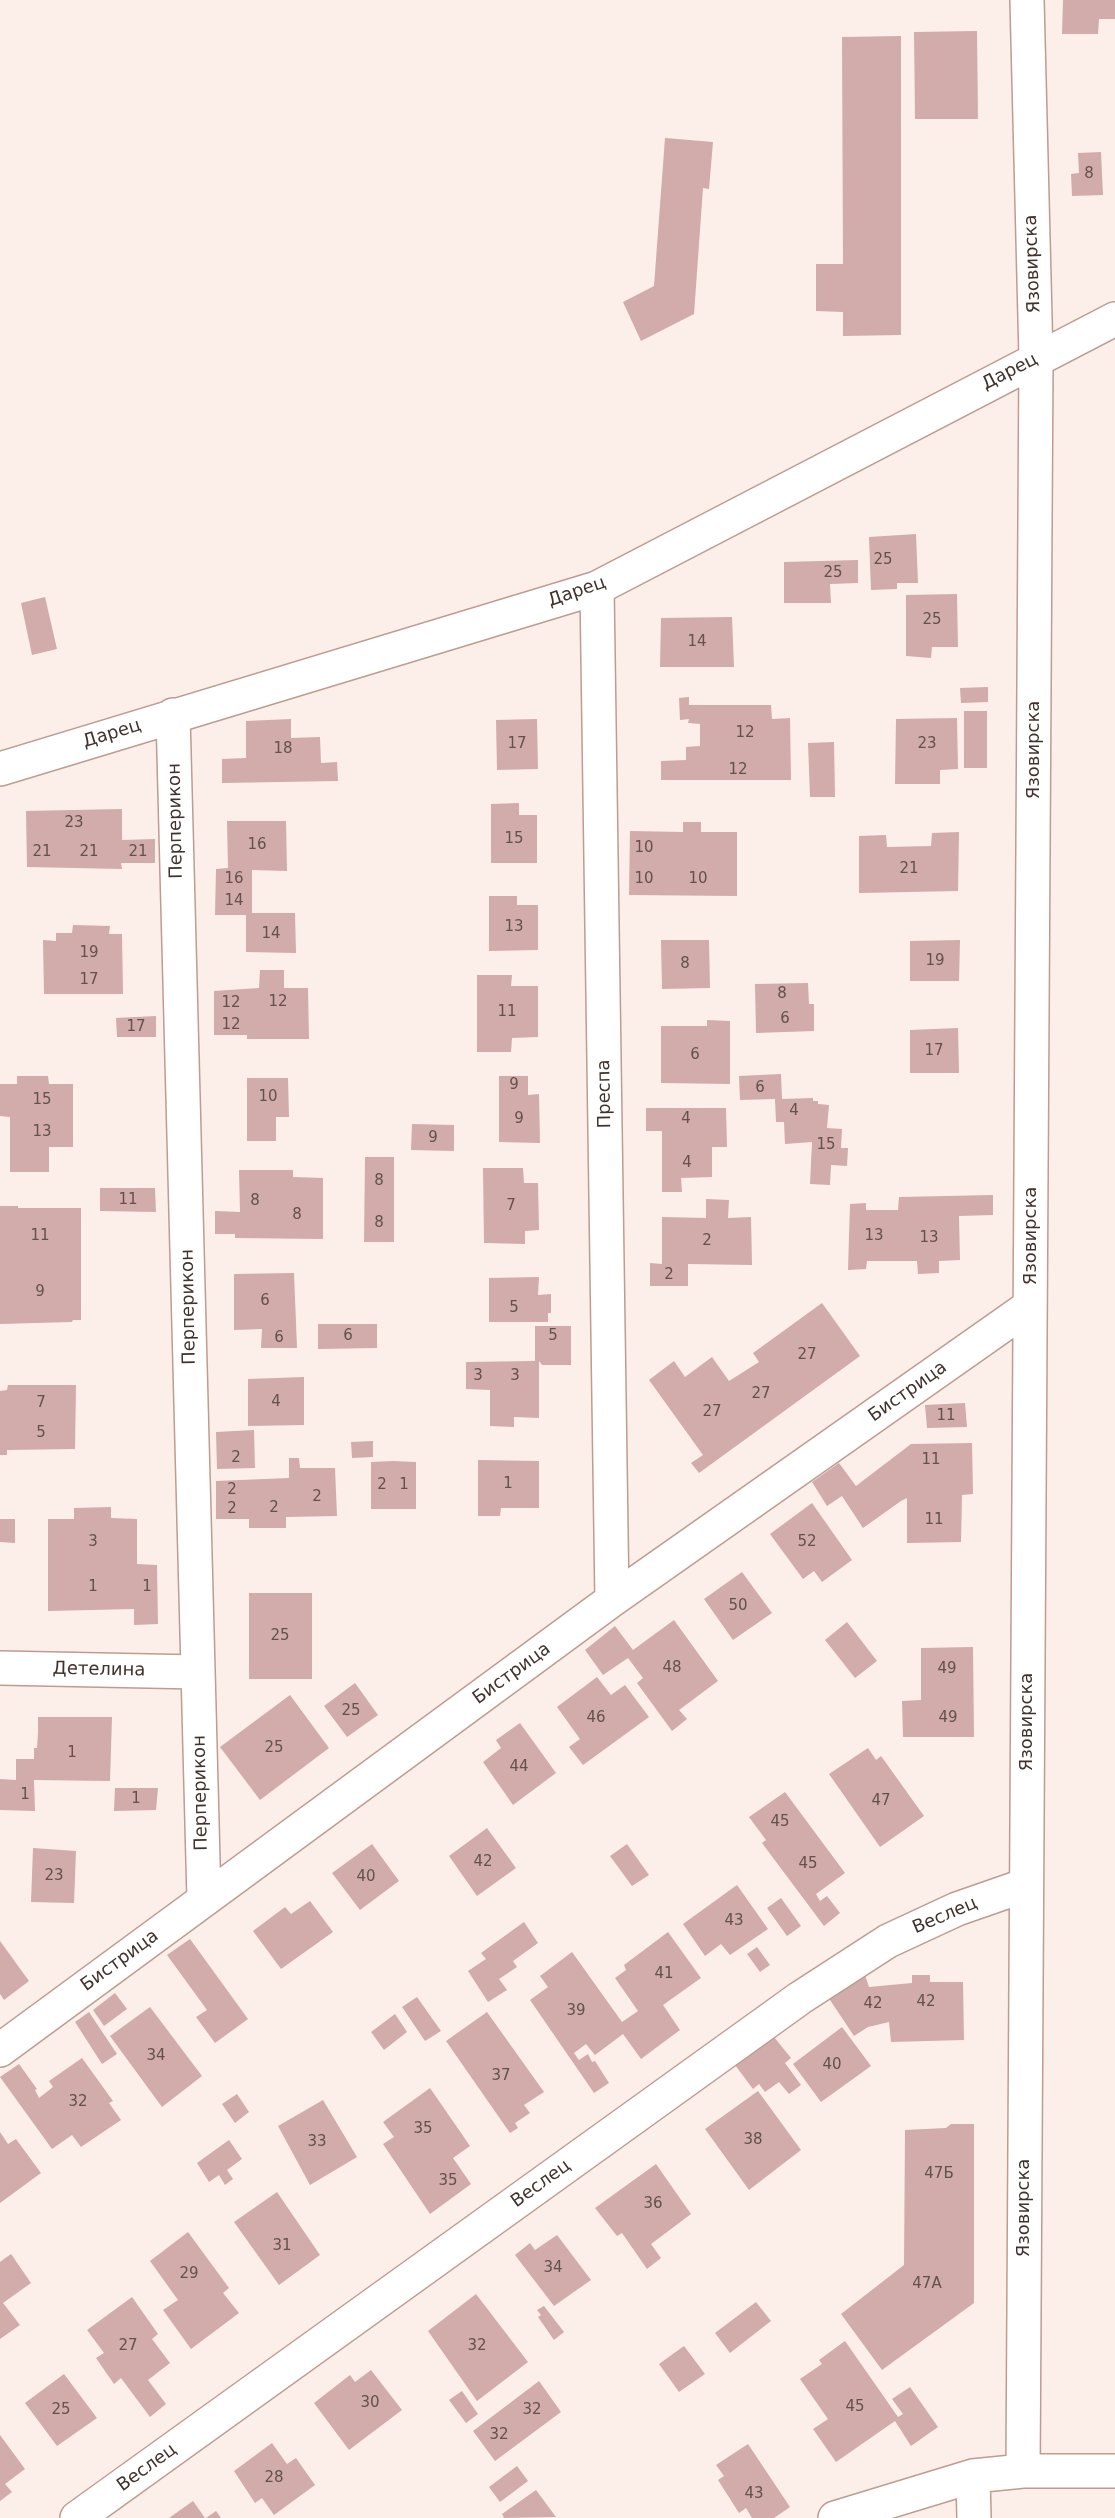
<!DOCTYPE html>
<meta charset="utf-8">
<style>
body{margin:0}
canvas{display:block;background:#fceee9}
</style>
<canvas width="1115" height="2518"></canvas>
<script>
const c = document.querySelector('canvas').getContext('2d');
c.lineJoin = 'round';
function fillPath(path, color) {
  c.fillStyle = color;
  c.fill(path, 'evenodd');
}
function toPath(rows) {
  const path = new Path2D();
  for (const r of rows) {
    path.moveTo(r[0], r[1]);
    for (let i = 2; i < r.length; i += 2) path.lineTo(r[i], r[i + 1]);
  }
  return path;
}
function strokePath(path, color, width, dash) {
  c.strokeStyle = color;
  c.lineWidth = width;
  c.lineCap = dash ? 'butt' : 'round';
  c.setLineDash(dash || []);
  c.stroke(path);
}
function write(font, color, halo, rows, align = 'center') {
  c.font = font + ' "DejaVu Sans",sans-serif';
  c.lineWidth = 6;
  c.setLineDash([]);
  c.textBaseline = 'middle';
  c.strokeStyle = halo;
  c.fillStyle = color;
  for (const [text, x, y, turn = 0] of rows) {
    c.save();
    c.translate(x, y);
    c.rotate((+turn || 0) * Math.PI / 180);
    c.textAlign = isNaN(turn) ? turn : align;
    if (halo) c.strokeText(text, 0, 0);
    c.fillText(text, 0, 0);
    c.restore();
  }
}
const building = toPath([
 [1063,0,1115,0,1115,19,1099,19,1098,34,1062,34],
 [977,31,978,119,915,119,914,32],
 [901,36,901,335,843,336,843,312,816,311,816,264,843,264,842,37],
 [665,138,713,142,709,189,703,188,694,314,641,341,623,302,654,286],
 [1101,152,1103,195,1072,196,1071,174,1079,173,1078,153],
 [916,534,918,583,897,583,897,589,871,590,869,537],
 [858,560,858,583,830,584,831,603,784,603,784,562],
 [957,594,958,647,932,647,931,658,906,656,906,595],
 [45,597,57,649,32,655,21,603],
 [732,617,734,667,660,667,661,618],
 [988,687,988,702,961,703,960,688],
 [689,697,689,705,771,705,772,719,790,718,791,780,661,780,661,761,686,760,686,747,700,746,700,724,688,723,689,719,680,720,679,698],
 [964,711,987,711,987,768,964,768],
 [957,718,958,769,940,770,940,784,895,784,896,719],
 [291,719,291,738,320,737,321,763,337,762,338,781,222,783,222,759,246,758,246,721],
 [537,719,538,769,497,770,496,720],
 [834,742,835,797,810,797,808,743],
 [519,803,519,815,537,815,537,863,491,863,491,804],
 [122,809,122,840,155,839,155,863,121,863,122,869,27,867,26,811],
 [227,821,286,821,287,871,252,870,252,913,295,913,296,953,246,952,246,915,215,915,216,869,228,868],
 [683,822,701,822,701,832,737,832,737,896,629,895,630,831,683,832],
 [959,832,958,891,859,893,859,836,886,835,887,847,931,846,932,833],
 [489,896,517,896,517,905,538,905,538,950,489,951],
 [73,925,110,926,109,934,122,934,123,994,44,994,43,940,56,941,56,933,72,933],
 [661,940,709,940,710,988,662,989],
 [960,940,959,981,910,981,910,941],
 [260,970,284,970,284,988,308,988,309,1039,247,1039,247,1035,214,1035,214,991,259,988],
 [477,975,512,975,511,986,538,986,538,1037,512,1038,511,1052,477,1052],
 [808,983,809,1004,814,1004,814,1031,756,1033,755,984],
 [156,1016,156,1037,117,1037,116,1018],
 [707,1020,730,1021,730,1084,661,1083,661,1026,707,1026],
 [958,1028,959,1073,910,1073,910,1030],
 [781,1074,782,1099,813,1098,813,1101,818,1101,818,1104,829,1105,827,1128,842,1129,841,1148,848,1148,847,1166,831,1165,830,1185,810,1184,812,1142,785,1144,784,1122,776,1122,775,1099,740,1100,739,1076],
 [17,1076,48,1076,49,1084,73,1084,73,1147,49,1147,49,1172,10,1172,10,1117,0,1116,0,1084,17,1084],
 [499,1076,528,1076,528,1095,539,1094,540,1143,499,1142],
 [247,1078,288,1078,289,1117,276,1117,276,1141,247,1141],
 [646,1108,726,1108,727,1147,712,1147,712,1177,681,1178,682,1192,662,1192,662,1131,646,1131],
 [412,1124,454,1125,454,1151,411,1150],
 [365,1157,394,1157,394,1242,364,1242],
 [483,1168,523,1168,524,1183,538,1183,539,1230,525,1231,525,1244,484,1243],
 [239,1170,293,1170,293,1177,323,1178,323,1239,235,1238,235,1234,215,1234,215,1211,240,1212],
 [100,1188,155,1188,156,1212,100,1211],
 [993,1195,993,1215,959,1216,960,1260,939,1261,939,1273,918,1274,917,1261,867,1261,866,1269,848,1270,850,1204,866,1203,866,1210,898,1210,899,1197],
 [706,1199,729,1200,728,1218,751,1217,752,1265,688,1264,688,1286,650,1286,650,1263,662,1264,662,1217,706,1218],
 [0,1206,18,1206,18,1208,81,1208,81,1320,73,1320,72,1322,0,1324],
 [294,1273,297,1348,261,1348,262,1329,234,1330,234,1274],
 [539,1277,538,1295,551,1294,551,1313,548,1313,548,1322,489,1322,489,1278],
 [822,1303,860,1356,699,1473,691,1463,703,1455,649,1380,674,1361,685,1377,712,1357,729,1381,759,1362,753,1353],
 [318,1324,377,1324,377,1348,318,1349],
 [535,1326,571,1326,571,1365,542,1365,539,1361,539,1418,514,1417,514,1427,490,1426,490,1390,466,1389,466,1362,535,1361],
 [304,1377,304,1425,248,1426,248,1379],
 [8,1385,76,1385,75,1449,7,1450,7,1455,0,1455,0,1391,7,1390],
 [965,1403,967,1427,927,1428,925,1405],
 [254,1430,255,1468,217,1469,216,1432],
 [373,1441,373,1457,352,1458,351,1442],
 [972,1443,973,1494,962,1495,961,1542,907,1543,907,1498,901,1501,863,1528,842,1496,827,1506,812,1482,839,1463,856,1486,911,1444],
 [289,1458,299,1458,300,1468,335,1468,337,1516,286,1517,286,1528,249,1528,249,1519,216,1519,216,1481,289,1478],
 [478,1460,539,1461,539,1508,501,1508,500,1516,478,1516],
 [393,1461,416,1462,416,1509,371,1509,371,1462],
 [812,1503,852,1560,822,1582,814,1571,803,1579,770,1534],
 [111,1507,111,1518,137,1519,137,1564,157,1565,158,1624,134,1625,134,1609,48,1611,48,1519,74,1519,74,1508],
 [0,1519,15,1519,15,1543,0,1542],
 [742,1572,772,1613,733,1640,704,1599],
 [249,1593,312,1593,312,1679,249,1679],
 [674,1620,718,1681,679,1710,687,1719,672,1731,637,1683,643,1678,628,1658,603,1675,585,1650,615,1626,633,1650],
 [847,1622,877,1661,855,1678,825,1640],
 [973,1647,974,1737,903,1737,902,1701,921,1700,921,1648],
 [597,1677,611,1695,625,1685,649,1717,583,1765,569,1747,580,1739,557,1707],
 [355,1683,378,1715,347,1737,324,1706],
 [290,1695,329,1748,260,1800,220,1747],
 [38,1717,112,1717,110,1781,34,1780,35,1811,0,1810,0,1779,16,1780,16,1759,34,1759,34,1748,37,1748,38,1733],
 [520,1723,556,1773,513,1805,483,1762,501,1748,496,1740],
 [868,1748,876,1760,881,1756,924,1816,880,1847,829,1774],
 [115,1788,158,1788,156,1810,114,1811],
 [785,1792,845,1873,816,1894,820,1901,827,1896,840,1913,824,1926,762,1843,766,1840,749,1817],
 [487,1828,516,1868,477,1896,449,1856],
 [372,1844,399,1881,360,1910,332,1873],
 [627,1844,649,1875,632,1886,610,1856],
 [33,1848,76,1851,74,1903,31,1902],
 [737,1885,768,1929,730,1955,721,1944,705,1956,683,1924],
 [781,1898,801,1926,787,1936,767,1908],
 [310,1901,333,1932,281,1969,253,1931,285,1907,291,1914],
 [524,1922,538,1943,513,1961,517,1967,499,1979,507,1990,488,2002,468,1971,486,1959,481,1953],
 [668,1932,701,1978,663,2005,680,2030,641,2059,623,2034,595,2055,586,2044,574,2053,579,2060,588,2054,592,2062,595,2061,609,2083,594,2093,530,2000,548,1987,540,1976,572,1952,622,2022,638,2011,615,1978,626,1970,624,1965],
 [190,1939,248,2019,215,2043,196,2017,207,2010,167,1955],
 [0,1941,29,1981,4,2000,0,1994],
 [757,1947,770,1965,760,1972,747,1954],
 [864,1972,869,1987,912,1983,912,1975,930,1975,930,1982,963,1982,964,2040,891,2042,889,2022,868,2027,854,2036,828,1997],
 [115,1993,127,2009,104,2026,93,2010],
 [417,1997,441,2031,425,2041,402,2007],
 [150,2007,202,2076,162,2107,110,2036],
 [89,2012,117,2054,102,2064,75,2022],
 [487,2012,544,2092,524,2105,530,2113,515,2123,518,2128,510,2133,446,2041],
 [395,2014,407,2032,384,2050,371,2032],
 [842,2027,871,2066,821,2102,793,2064],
 [774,2037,791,2058,785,2063,801,2085,789,2094,779,2082,765,2092,759,2084,753,2089,735,2065],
 [82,2058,113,2101,109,2103,121,2120,81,2147,72,2135,52,2149,0,2077,19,2064,37,2089,35,2090,39,2098,53,2087,49,2081],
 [430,2088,470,2146,453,2158,471,2184,430,2214,383,2144,394,2137,383,2122],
 [758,2091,801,2150,749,2190,705,2129],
 [237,2094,249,2112,235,2123,222,2104],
 [323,2100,357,2157,310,2185,278,2126],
 [951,2124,974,2124,974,2303,882,2370,841,2314,904,2265,905,2130,946,2128],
 [0,2132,8,2144,16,2139,41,2173,0,2203],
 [229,2140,242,2159,227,2170,233,2179,225,2185,219,2175,209,2182,197,2163],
 [656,2164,691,2214,651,2244,661,2258,647,2269,622,2233,617,2236,595,2208],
 [277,2192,320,2255,279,2285,234,2222],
 [188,2232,229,2288,223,2293,239,2313,191,2349,163,2310,178,2300,150,2261],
 [557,2235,591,2280,554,2306,515,2255,530,2243,535,2250],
 [11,2254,31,2283,3,2303,20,2325,0,2339,0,2262],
 [476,2294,528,2362,477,2401,428,2331],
 [132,2297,158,2334,152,2339,170,2363,148,2380,166,2404,150,2417,121,2378,114,2384,96,2358,104,2353,87,2330],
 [756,2302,771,2321,730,2353,715,2333],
 [544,2306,564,2332,554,2340,538,2317,541,2315,537,2310],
 [845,2341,898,2417,903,2414,892,2399,910,2387,938,2427,911,2446,895,2421,836,2462,813,2429,828,2419,800,2379,822,2364,819,2360],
 [684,2346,705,2374,679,2392,659,2364],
 [371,2370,402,2410,349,2450,314,2403,350,2375,355,2382],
 [64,2374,97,2418,57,2446,25,2403],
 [539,2381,561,2412,495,2461,473,2431],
 [462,2391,478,2414,466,2423,449,2400],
 [0,2435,25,2469,5,2484,12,2492,0,2501],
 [272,2443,287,2464,296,2458,315,2485,274,2515,262,2498,255,2503,234,2471],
 [748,2444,790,2507,774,2518,752,2518,746,2508,739,2513,718,2480,724,2476,716,2465],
 [517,2466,528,2481,500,2502,489,2487],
 [536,2490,556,2517,504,2518,502,2514],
 [193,2501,205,2518,169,2518],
 [216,2511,221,2518,206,2518]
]);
const street = toPath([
 [597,588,612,1600],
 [173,715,204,1899],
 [0,769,597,588,1115,319],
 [0,1668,198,1672],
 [0,2050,612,1600,1030,1306],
 [1023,2471,1036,358,1027,0],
 [973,2476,974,2518],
 [77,2518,800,1998,888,1941,957,1909,1026,1885],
 [835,2518,973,2476,1023,2471,1115,2471]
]);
const numberNames = [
 ["8",1089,174],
 ["25",883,560],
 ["25",833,573],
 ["25",932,620],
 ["14",697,642],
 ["12",745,733],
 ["17",517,744],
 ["23",927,744],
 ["18",283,749],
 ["12",738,770],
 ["23",74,823],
 ["15",514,839],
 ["16",257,845],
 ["10",644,848],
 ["21",42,852],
 ["21",89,852],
 ["21",138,852],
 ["21",909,869],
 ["16",234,879],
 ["10",644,879],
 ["10",698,879],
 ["14",234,901],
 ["13",514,927],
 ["14",271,934],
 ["19",89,953],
 ["19",935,961],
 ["8",685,964],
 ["17",89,980],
 ["8",782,994],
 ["12",278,1002],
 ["12",231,1003],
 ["11",507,1012],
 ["6",785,1019],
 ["12",231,1025],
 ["17",136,1027],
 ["17",934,1051],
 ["6",695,1055],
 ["9",514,1085],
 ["6",760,1088],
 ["10",268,1097],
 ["15",42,1100],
 ["4",794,1111],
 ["9",519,1119],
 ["4",686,1119],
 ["13",42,1132],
 ["9",433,1138],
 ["15",826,1145],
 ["4",687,1163],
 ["8",379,1181],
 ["11",128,1200],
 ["8",255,1201],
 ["7",511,1206],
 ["8",297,1215],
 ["8",379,1223],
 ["11",40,1236],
 ["13",874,1236],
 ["13",929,1238],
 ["2",707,1241],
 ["2",669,1275],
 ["9",40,1292],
 ["6",265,1301],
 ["5",514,1308],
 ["6",348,1336],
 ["5",553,1336],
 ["6",279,1338],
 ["27",807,1355],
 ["3",478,1376],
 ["3",515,1376],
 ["27",761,1394],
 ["4",276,1402],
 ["7",41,1403],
 ["27",712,1412],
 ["11",946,1416],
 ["5",41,1433],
 ["2",236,1458],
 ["11",931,1460],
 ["1",508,1484],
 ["2",382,1485],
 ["1",404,1485],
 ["2",232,1490],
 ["2",317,1497],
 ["2",274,1508],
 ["2",232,1509],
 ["11",934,1520],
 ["3",93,1542],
 ["52",807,1542],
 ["1",93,1587],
 ["1",147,1587],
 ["50",738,1606],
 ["25",280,1636],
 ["48",672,1668],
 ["49",947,1669],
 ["25",351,1711],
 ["46",596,1718],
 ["49",948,1718],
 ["25",274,1748],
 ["1",72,1753],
 ["44",519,1767],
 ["1",25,1795],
 ["1",136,1799],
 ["47",881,1801],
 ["45",780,1822],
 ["42",483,1862],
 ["45",808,1864],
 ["23",54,1876],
 ["40",366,1877],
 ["43",734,1921],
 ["41",664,1974],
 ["42",926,2002],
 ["42",873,2004],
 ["39",576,2011],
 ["34",156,2056],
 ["40",832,2065],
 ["37",501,2076],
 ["32",78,2102],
 ["35",423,2129],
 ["38",753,2140],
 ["33",317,2142],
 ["47Б",939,2174],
 ["35",448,2181],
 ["36",653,2204],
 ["31",282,2246],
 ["34",553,2268],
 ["29",189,2274],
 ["47А",927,2284],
 ["27",128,2346],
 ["32",477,2346],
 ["30",370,2403],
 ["45",855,2407],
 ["25",61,2410],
 ["32",532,2410],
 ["32",499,2435],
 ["28",274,2478],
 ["43",754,2494]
];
const streetNames = [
 ["Язовирска",1033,264,-92],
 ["Дарец",1010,372,-27],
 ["Дарец",577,592,-19],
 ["Дарец",112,734,-17],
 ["Язовирска",1034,750,-90],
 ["Перперикон",176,821,-91],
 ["Преспа",605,1094,-91],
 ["Язовирска",1031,1236,-90],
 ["Перперикон",189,1307,-91],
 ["Бистрица",908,1392,-35],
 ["Детелина",99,1670,1],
 ["Бистрица",512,1674,-36],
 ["Язовирска",1027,1722,-90],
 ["Перперикон",201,1793,-91],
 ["Веслец",945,1916,-23],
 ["Бистрица",120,1961,-36],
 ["Веслец",541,2184,-36],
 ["Язовирска",1024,2208,-90],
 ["Веслец",147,2468,-36]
];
fillPath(building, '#d1acab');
strokePath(street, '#be9c91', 36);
strokePath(street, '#fff', 33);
write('15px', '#64504c', null, numberNames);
write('18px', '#40322d', '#fff', streetNames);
</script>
